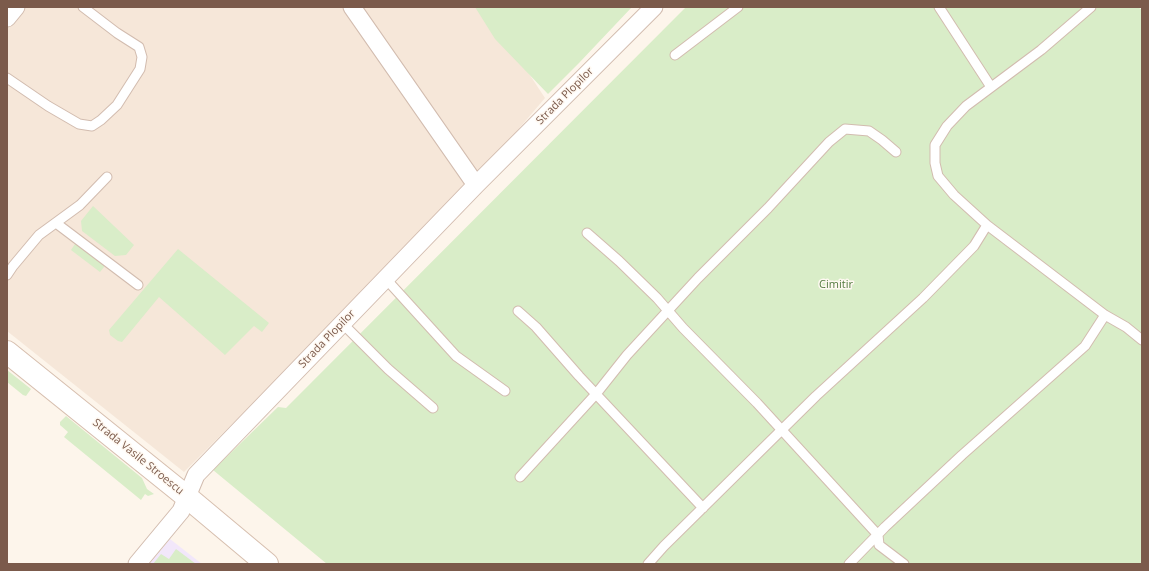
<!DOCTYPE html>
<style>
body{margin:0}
#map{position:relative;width:1149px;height:571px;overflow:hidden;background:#fdf5eb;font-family:"Open Sans",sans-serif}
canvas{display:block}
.frame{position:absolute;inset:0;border:8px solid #7b5a4b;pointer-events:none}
</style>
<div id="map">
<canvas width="1149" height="571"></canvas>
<div class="frame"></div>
</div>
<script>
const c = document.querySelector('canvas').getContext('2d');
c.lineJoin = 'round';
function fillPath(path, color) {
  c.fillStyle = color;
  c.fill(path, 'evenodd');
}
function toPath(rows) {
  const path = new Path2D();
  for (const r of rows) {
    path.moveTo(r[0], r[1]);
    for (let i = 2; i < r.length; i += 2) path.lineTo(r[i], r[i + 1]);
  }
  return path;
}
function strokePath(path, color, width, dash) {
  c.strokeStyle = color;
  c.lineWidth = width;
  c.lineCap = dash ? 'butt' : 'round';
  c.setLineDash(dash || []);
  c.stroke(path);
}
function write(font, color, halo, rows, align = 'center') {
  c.font = font + ' "Open Sans",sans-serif';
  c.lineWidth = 3;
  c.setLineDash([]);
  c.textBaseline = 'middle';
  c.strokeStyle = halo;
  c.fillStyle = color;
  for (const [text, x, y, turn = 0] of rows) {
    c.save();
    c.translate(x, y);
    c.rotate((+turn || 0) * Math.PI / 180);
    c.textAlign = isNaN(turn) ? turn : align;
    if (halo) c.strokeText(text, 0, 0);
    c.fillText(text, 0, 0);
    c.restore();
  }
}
const residential = toPath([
 [7,7,485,7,545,98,464,193,184,472,7,331]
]);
const education = toPath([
 [170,539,202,564,149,564]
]);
const green = toPath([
 [475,7,632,7,579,63,548,94,495,39],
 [686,7,1138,7,1142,10,1142,564,327,564,213,470,278,407,286,408],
 [93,206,134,245,126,255,115,256,82,231,81,221],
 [75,244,80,245,104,263,104,267,100,272,71,250],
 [178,249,269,323,262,332,254,326,225,355,159,297,122,342,118,341,110,335,109,330],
 [7,370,31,389,26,396,23,395,7,382],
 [66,416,142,478,147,489,154,494,148,496,145,494,141,500,64,437,68,432,60,425,60,422],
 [176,549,196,564,153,564,161,554,169,559]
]);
const lane = toPath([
 [939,7,991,87],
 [1091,7,1041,50,966,106,947,126,935,145,935,163,938,176,954,195,987,225,1105,315,1126,327,1142,340],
 [675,55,738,7],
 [7,78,48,106,79,124,92,126,101,120,117,105,140,69,142,57,139,47,117,33,83,7],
 [56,223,138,285],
 [587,233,619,261,657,298,683,328,757,403,878,535,879,545,904,564],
 [7,275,13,266,39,235,80,205,107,177],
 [386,279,456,356,505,391],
 [518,311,536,327,579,376,703,508],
 [342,323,388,369,433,408],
 [520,477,596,394,627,355,698,278,768,208,829,142,845,129,869,131,882,140,896,152],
 [648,564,664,546,816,396,923,298,974,246,987,225],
 [849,564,885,527,962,455,1085,346,1105,315]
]);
const street = toPath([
 [352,7,476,185],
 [7,18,16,7],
 [137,564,181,511,196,475,476,185,654,7]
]);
const secondary = toPath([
 [7,352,187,497,267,564]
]);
const streetNames = [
 ["Strada Plopilor",565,96,-45],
 ["Strada Plopilor",327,339,-46],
 ["Strada Vasile Stroescu",138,457,39]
];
const parkNames = [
 ["Cimitir",836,285]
];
fillPath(residential, '#f6e7d9');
fillPath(education, '#f2e7fa');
fillPath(green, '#d9edc8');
strokePath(lane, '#d2bcaf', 11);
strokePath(street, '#d2bcaf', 19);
strokePath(secondary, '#d7bfaf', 24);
strokePath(lane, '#fff', 9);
strokePath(street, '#fff', 17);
strokePath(secondary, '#fff', 22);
write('11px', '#7b5a4b', '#fff9f2', streetNames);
write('11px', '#547b40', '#fff9f2', parkNames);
</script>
